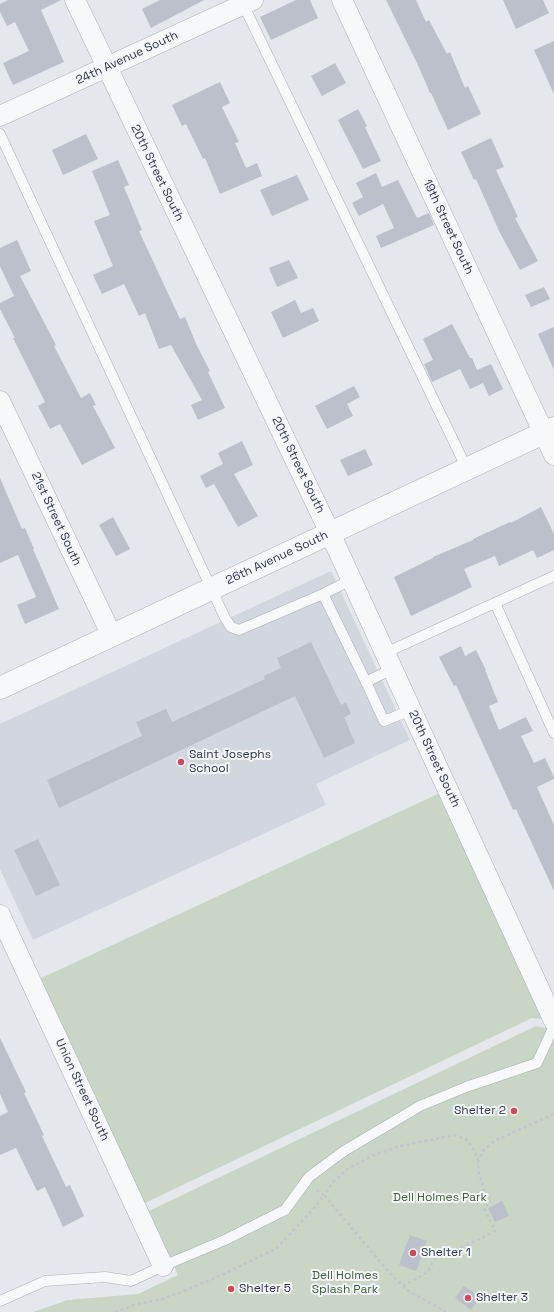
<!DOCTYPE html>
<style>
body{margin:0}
canvas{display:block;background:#e4e7ec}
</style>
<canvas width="554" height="1312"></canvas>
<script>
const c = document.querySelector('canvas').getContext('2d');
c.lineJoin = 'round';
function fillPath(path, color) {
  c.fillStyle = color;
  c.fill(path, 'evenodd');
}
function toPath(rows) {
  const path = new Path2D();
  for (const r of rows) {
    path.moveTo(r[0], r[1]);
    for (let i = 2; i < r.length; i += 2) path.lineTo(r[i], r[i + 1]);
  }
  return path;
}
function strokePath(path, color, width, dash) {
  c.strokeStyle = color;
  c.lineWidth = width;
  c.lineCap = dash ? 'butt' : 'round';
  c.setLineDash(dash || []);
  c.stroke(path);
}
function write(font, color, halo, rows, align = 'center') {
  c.font = font + ' "Space Grotesk",sans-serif';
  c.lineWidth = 4;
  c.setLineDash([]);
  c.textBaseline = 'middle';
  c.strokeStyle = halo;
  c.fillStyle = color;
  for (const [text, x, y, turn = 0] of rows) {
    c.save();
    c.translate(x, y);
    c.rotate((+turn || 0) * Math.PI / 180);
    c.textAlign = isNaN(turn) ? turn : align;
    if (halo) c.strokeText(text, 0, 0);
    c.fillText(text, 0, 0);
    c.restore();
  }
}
const built = toPath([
 [331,571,410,740,316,784,326,805,33,940,0,869,0,724]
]);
const green = toPath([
 [440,793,543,1019,532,1018,145,1203,144,1207,37,980],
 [536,1026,554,1030,554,1312,33,1312,68,1300,138,1294,178,1275,149,1211]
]);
const building = toPath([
 [8,0,61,0,41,10,64,62,13,85,3,63,29,51,15,22,7,26,0,12,0,4],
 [160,0,204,0,151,28,142,9],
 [296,0,310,0,318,18,271,40,260,17],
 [386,0,416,0,426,22,429,20,447,54,450,52,465,88,468,86,481,114,448,130,431,93,430,93,417,63],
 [503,0,543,0,549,13,516,29],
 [554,41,554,94,534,50],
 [335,63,346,83,322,96,311,76],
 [220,82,230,103,222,107,239,142,235,143,246,168,257,163,262,176,220,194,205,158,203,159,186,124,182,126,172,105],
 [358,109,367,126,365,127,381,161,363,169,338,120],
 [86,134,98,159,63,175,52,150],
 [491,138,504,167,496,170,518,217,515,218,538,261,520,270,499,231,476,179,474,180,461,152],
 [118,160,129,185,124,187,142,230,139,231,180,319,185,317,197,346,210,371,208,372,225,408,198,420,191,405,202,400,171,345,159,349,145,313,139,316,124,284,102,294,93,275,113,266,94,221,110,215,92,171],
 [376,173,382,187,398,180,417,218,429,213,434,225,381,248,376,236,394,228,383,204,359,216,352,203,363,197,356,183],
 [297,175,309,200,272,216,260,190],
 [17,240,31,271,20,276,56,345,54,346,81,398,90,393,96,405,93,406,115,448,82,465,60,424,50,429,38,406,45,402,13,338,15,338,0,309,0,303,14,296,0,266,0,248],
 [289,260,298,278,277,287,269,268],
 [544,287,550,299,531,307,525,295],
 [295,300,301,313,313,308,319,321,283,338,271,312],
 [452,324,470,358,472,358,477,370,491,364,503,389,489,396,483,383,470,389,460,369,432,382,424,364,433,360,423,339],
 [554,327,554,370,538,334],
 [354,386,360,397,347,404,353,416,327,429,315,406],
 [242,441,253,465,234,474,258,516,238,527,214,484,206,488,200,476,223,464,218,453],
 [365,449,373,465,348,476,340,460],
 [0,478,22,529,25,528,34,549,33,549,59,609,25,624,17,605,36,597,18,555,0,563],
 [541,507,554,534,554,550,537,558,533,550,499,566,495,556,464,569,472,587,411,616,394,577,433,558,433,557,473,540,473,539,510,522,511,523],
 [113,517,130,549,116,556,99,525],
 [311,642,341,705,346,702,351,714,344,717,355,743,324,758,295,696,59,808,47,780,142,736,136,722,166,709,172,722,265,679,264,676,281,668,277,658],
 [461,646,465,656,476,650,486,670,485,670,498,702,489,706,499,730,526,717,533,731,521,736,534,763,545,758,554,777,554,779,537,787,554,825,554,891,516,809,513,810,456,685,454,686,439,657],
 [38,839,60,885,36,896,14,850],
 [0,1038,26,1092,24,1093,44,1135,42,1136,66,1187,70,1185,84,1216,63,1227,45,1187,37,1191,16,1148,0,1155,0,1116,8,1112,0,1094],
 [502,1201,509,1216,495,1222,488,1208],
 [410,1235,427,1241,416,1271,399,1265],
 [464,1286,480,1297,471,1310,455,1298]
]);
const path = toPath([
 [317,1190,324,1195,333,1182,348,1169,374,1155,401,1146,454,1135,467,1140,474,1150,478,1161],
 [403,1286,428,1272,434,1259,471,1243,495,1231,484,1208,490,1203,484,1191,479,1173,478,1162,483,1151,494,1141,554,1114],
 [115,1312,134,1305,162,1299,181,1292,224,1274,277,1248,315,1207,324,1195,388,1271,407,1290,446,1312]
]);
const service = toPath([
 [242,2,467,469],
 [0,134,225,618,231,627,239,630,323,594,366,682,392,669],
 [323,594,351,580],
 [495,603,554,733],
 [385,653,554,576],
 [366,682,384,721,411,710],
 [0,1301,45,1281,105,1277,131,1281,163,1266,225,1240,285,1210,309,1177,344,1151,420,1106,466,1087,537,1063,554,1026]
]);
const minor = toPath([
 [75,0,330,533,554,1021],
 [342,0,554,455],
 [0,116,253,0],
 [0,401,112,636],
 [0,915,163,1266]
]);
const tertiary = toPath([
 [0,688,554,428]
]);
const markers = [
 [181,762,4,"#d1495b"],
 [514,1111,4,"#d1495b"],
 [413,1253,4,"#d1495b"],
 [231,1289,4,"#d1495b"],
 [468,1298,4,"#d1495b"]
];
const streetNames = [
 ["24th Avenue South",127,58,-25],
 ["20th Street South",157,173,64],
 ["19th Street South",448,227,65],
 ["20th Street South",298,465,64],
 ["21st Street South",56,519,65],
 ["26th Avenue South",277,558,-25],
 ["20th Street South",434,759,65],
 ["Union Street South",82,1090,65]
];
const poiNames = [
 ["Saint Josephs",189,755],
 ["School",189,769],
 ["Shelter 2",506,1111,"right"],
 ["Shelter 1",421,1253],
 ["Shelter 5",239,1289],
 ["Shelter 3",476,1298]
];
const parkNames = [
 ["Dell Holmes Park",440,1198],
 ["Dell Holmes",345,1276],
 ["Splash Park",345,1290]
];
fillPath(built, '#d2d6de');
fillPath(green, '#c9d6c5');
fillPath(building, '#bbc0ca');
strokePath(service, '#a9aeb7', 11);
strokePath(minor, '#a9aeb7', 21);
strokePath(tertiary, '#a9aeb7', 23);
strokePath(path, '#c2c5cb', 2.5, [3, 3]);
strokePath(service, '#f7f8fa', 10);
strokePath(minor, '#f7f8fa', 20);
strokePath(tertiary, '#f7f8fa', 22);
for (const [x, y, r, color] of markers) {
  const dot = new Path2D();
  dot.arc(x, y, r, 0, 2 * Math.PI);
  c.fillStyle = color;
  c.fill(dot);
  strokePath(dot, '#f4f6f9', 1.5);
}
write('12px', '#2b3445', '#f4f6f9', streetNames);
write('12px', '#2b3445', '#f4f6f9', poiNames, 'left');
write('12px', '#3f6138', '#f4f6f9', parkNames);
</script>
